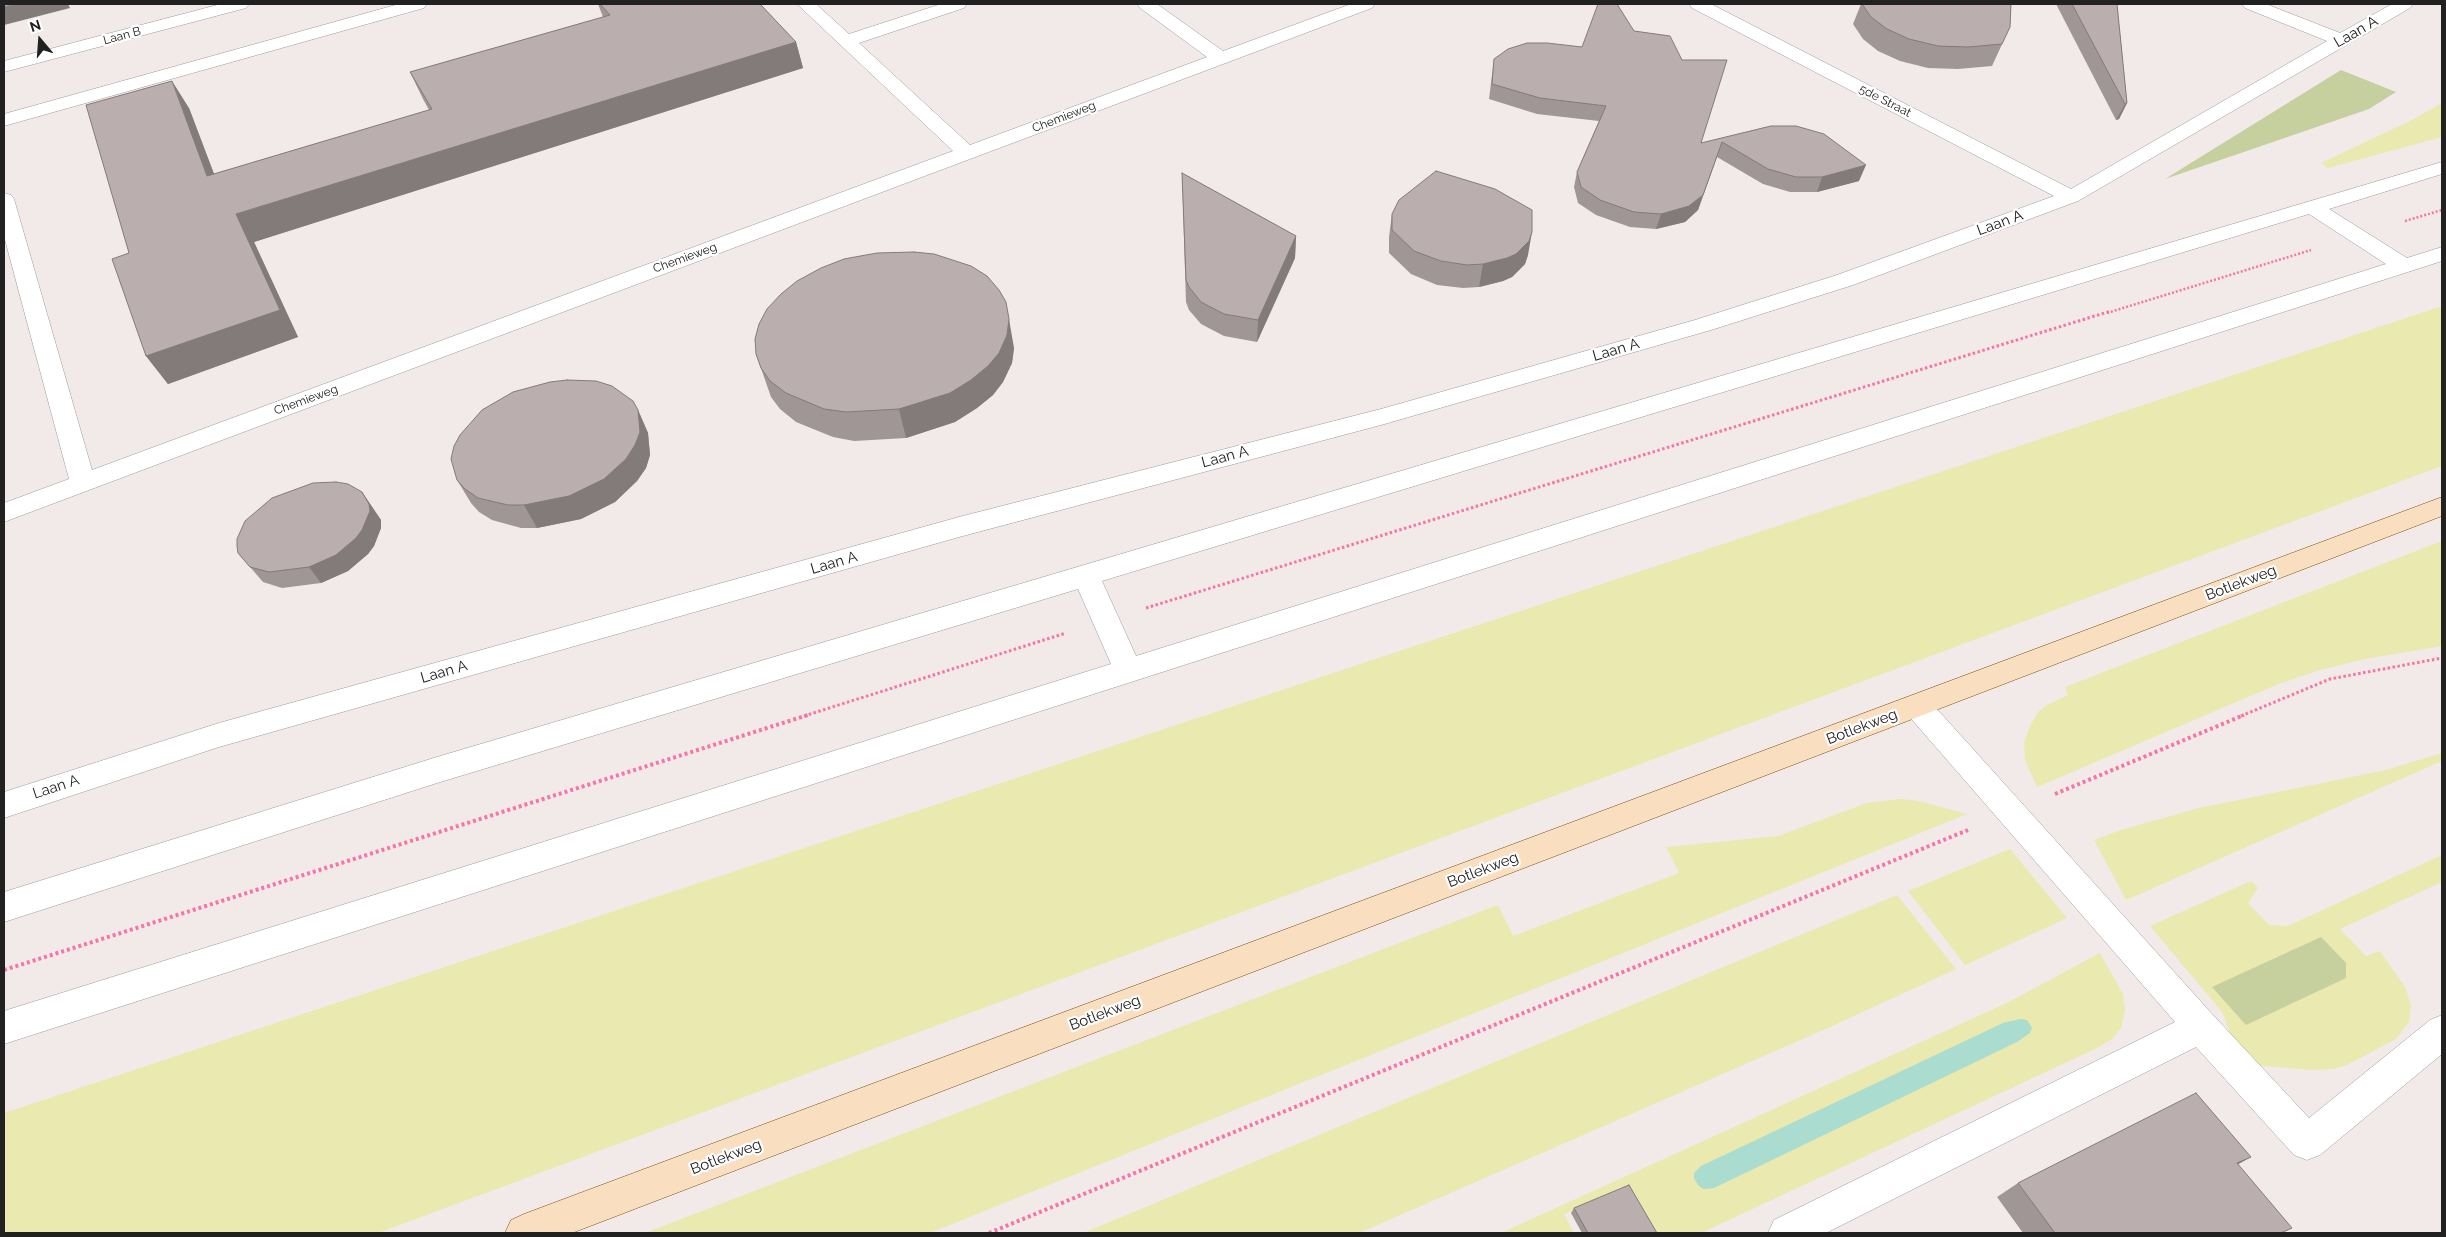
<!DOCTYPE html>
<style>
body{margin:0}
#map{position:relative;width:2446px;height:1237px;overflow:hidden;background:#f1eae8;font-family:Raleway,sans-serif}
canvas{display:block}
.frame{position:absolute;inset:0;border:5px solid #212121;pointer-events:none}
.north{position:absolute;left:15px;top:15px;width:50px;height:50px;-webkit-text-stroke:4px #fff;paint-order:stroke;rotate:342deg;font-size:14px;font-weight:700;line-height:20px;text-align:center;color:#212121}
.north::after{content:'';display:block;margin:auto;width:18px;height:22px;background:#212121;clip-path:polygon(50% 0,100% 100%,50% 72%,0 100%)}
</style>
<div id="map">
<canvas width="2446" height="1237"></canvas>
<div class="frame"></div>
<div class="north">N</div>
</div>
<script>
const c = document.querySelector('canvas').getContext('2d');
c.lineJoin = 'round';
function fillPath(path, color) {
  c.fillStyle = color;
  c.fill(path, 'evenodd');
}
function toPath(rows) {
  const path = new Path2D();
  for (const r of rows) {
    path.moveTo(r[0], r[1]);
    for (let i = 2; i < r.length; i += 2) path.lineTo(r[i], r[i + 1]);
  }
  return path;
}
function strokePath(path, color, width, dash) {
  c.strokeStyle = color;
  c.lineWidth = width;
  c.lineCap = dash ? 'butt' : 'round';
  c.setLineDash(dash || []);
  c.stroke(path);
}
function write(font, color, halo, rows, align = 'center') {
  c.font = font + ' Raleway,sans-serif';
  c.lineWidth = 4.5;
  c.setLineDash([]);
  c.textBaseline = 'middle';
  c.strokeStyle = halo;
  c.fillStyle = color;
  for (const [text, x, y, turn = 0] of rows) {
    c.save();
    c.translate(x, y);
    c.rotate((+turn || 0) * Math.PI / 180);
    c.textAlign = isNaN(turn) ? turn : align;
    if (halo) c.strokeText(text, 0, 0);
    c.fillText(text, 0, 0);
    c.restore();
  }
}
const grass = toPath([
 [2442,103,2442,137,2328,168,2321,163,2412,120],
 [2442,306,2442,466,378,1233,4,1233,4,1113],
 [2442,541,2442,646,2365,659,2320,670,2276,685,2037,787,2025,760,2024,742,2030,726,2038,712,2047,705,2068,695,2065,687],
 [2442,753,2442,761,2126,900,2094,840,2121,830,2199,808,2386,770],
 [1901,799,1919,801,1967,814,930,1233,645,1233,1498,905,1513,936,1679,873,1666,847,1778,836,1867,803],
 [2010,849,2067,918,1965,965,1908,891],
 [2442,855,2442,882,2340,929,2366,956,2380,951,2405,987,2411,1005,2409,1022,2396,1039,2347,1065,2333,1069,2312,1070,2253,1065,2234,1046,2223,1013,2150,926,2251,881,2258,888,2248,903,2269,925,2288,926],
 [1897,895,1956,969,1830,1027,1359,1233,1083,1233],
 [2100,953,2123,994,2125,1010,2121,1028,2112,1039,2097,1048,1855,1161,1701,1233,1646,1233,1620,1188,1564,1214,1574,1233,1556,1233,1552,1231,1547,1233,1501,1233,2007,1003]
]);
const forest = toPath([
 [2341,70,2396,92,2369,109,2165,179],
 [2321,937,2346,963,2346,978,2246,1025,2212,987]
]);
const water = toPath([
 [2020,1019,2027,1020,2032,1028,2030,1033,2017,1042,1714,1188,1703,1189,1698,1185,1694,1178,1694,1173,1701,1166,2003,1023]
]);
const pathFar2 = toPath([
 [2405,221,2442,210],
 [2107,313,2311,250]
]);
const pathFar1 = toPath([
 [1146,608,2111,311],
 [804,716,1066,633],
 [2241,716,2330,679,2442,658]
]);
const path = toPath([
 [2055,794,2244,715],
 [4,970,808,715],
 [989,1233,1968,830]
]);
const service = toPath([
 [221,4,249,4,246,8,4,72,4,61,221,4],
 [399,4,427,4,424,8,4,126,4,114,399,4],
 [797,4,816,4,849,34,941,4,967,4,964,8,859,43,970,145,1207,57,1140,8,1137,4,1157,4,1223,51,1351,4,1375,4,1372,8,4,522,4,503,69,479,4,236,4,193,11,195,14,199,92,470,953,151,797,4],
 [1689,4,1711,4,2071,189,2327,41,2245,8,2242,4,2266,4,2340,33,2392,4,2413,4,2410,8,2078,201,1853,285,1711,330,1381,425,959,537,219,747,4,818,4,792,219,723,959,517,1381,409,1695,320,1837,275,2054,196,1692,8,1689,4],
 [2442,162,2442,174,2329,209,2407,258,2442,247,2442,261,4,1044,4,1011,1111,664,1078,589,437,783,4,922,4,892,437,757,2442,162],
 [2309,214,2386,264,1136,656,1102,581,2309,214],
 [1917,694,1927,698,2213,1015,2309,1118,2430,1020,2442,1015,2442,1054,2320,1155,2307,1160,2294,1155,2196,1047,1826,1233,1768,1233,1774,1220,2175,1022,1907,714,1903,706,1907,698,1917,694]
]);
const secondary = toPath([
 [2442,497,2442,516,572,1233,505,1233,511,1220,524,1214,2442,497]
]);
const wall = toPath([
 [598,4,760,4,796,42,803,68,254,242,298,337,168,384,146,356,129,253,189,108,214,174,429,110,423,99,410,72,603,17],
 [1861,4,2011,4,2010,27,1992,66,1958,69,1928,68,1900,61,1878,51,1863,39,1853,24],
 [2056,4,2117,4,2127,103,2119,119,2116,120],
 [1494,59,1701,143,1771,126,1859,181,1817,192,1790,192,1763,184,1717,157,1698,210,1685,222,1656,229,1630,227,1596,215,1578,203,1574,187,1577,172,1599,121,1537,114,1489,99],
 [1182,173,1296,236,1295,258,1257,342,1224,336,1201,324,1189,310,1186,302],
 [1392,214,1528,255,1525,264,1512,277,1503,281,1479,287,1463,288,1437,285,1411,274,1389,253,1389,237],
 [1014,348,1012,363,1003,382,993,395,977,408,955,422,906,438,854,441,833,437,796,422,780,409,771,397,756,354],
 [638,410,648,433,650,455,646,468,637,481,615,502,581,519,537,528,521,528,492,520,479,512,471,503,457,480],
 [362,492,381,520,381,528,374,546,368,554,348,571,321,583,282,588,263,582,238,553],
 [2251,1157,2238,1164,2281,1233,2023,1233,1997,1197,2018,1183],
 [1574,1208,1657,1233,1582,1233,1571,1213]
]);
const shadedWall = toPath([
 [17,4,68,4,70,8,4,25,4,7],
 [796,42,803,68,254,242,298,337,168,384,146,356,236,214],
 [172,81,189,108,225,203,207,176],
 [2127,103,2119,119,2116,120,2125,104],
 [1722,142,1698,210,1685,222,1656,229,1661,214],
 [1866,165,1859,181,1817,192,1822,177],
 [1532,232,1528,255,1525,264,1512,277,1503,281,1479,287,1483,264],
 [1296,236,1295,258,1257,342,1258,320],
 [1009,319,1014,348,1012,363,1003,382,993,395,977,408,955,422,906,438,899,409],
 [638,410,648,433,650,455,646,468,637,481,615,502,581,519,537,528,524,505],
 [362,492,381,520,381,528,374,546,368,554,348,571,321,583,309,567],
 [2251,1157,2224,1172,2237,1163]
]);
const building = toPath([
 [4,4,17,4,4,7,4,4],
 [600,4,760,4,796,42,236,214,280,310,146,356,112,259,129,253,86,105,172,81,207,176,432,109,410,72,610,15,600,4],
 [1598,4,1617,4,1634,31,1670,36,1682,60,1727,60,1701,143,1771,126,1796,126,1824,134,1866,165,1822,177,1796,177,1768,169,1722,142,1703,195,1689,206,1661,214,1634,212,1600,200,1581,187,1577,172,1606,106,1540,98,1492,84,1494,59,1508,49,1527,43,1547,43,1582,47,1598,4],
 [1862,4,2011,4,2010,27,2002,44,1968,47,1938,46,1909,39,1887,29,1871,17,1862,4],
 [2072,4,2117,4,2127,103,2125,104,2072,4],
 [1436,171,1495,189,1532,210,1532,232,1529,241,1516,254,1507,258,1483,264,1467,265,1441,261,1414,251,1392,230,1392,214,1399,200,1436,171],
 [1182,173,1296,236,1258,320,1224,314,1201,302,1189,287,1186,280,1182,173],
 [914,252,934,254,971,266,987,276,999,290,1006,302,1009,319,1007,335,999,353,988,366,971,380,950,393,899,409,846,412,824,409,786,393,770,381,761,368,756,354,755,339,759,324,767,309,781,294,797,281,821,268,844,259,877,253,914,252],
 [567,380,596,381,612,386,633,401,638,410,640,432,635,445,626,459,604,479,569,496,524,505,508,505,478,498,465,489,457,480,451,459,454,446,460,435,482,410,513,392,550,382,567,380],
 [336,482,348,484,362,492,369,504,370,511,362,530,356,538,336,555,309,567,269,572,250,567,238,553,237,546,237,539,245,521,272,498,313,483,336,482],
 [2196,1093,2251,1157,2237,1163,2292,1228,2281,1233,2055,1233,2018,1183,2196,1093],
 [1629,1185,1657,1233,1588,1233,1574,1208,1629,1185]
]);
const farStreetnames = [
 ["Laan B",122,36,-15],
 ["5de Straat",1885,101,27],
 ["Chemieweg",1064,117,-21],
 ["Chemieweg",685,258,-20],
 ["Chemieweg",306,400,-20]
];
const streetNames = [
 ["Laan A",2356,32,-30],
 ["Laan A",2000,223,-20],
 ["Laan A",1616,350,-16],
 ["Laan A",1225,457,-15],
 ["Laan A",834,563,-16],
 ["Botlekweg",2241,583,-21],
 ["Laan A",444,672,-16],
 ["Botlekweg",1862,727,-21],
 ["Laan A",56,787,-18],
 ["Botlekweg",1483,870,-21],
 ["Botlekweg",1105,1013,-21],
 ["Botlekweg",726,1157,-21]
];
fillPath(grass, '#e9e9b0');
fillPath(forest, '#c6cf9e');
fillPath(water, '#aaddcf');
strokePath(service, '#9b9b9b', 1);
strokePath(secondary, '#794c08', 1);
strokePath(pathFar2, '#f774a8', 2.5, [2, 2]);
strokePath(pathFar1, '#f774a8', 3, [2.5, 2.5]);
strokePath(path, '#f774a8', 4, [3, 3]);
fillPath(service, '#fff');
fillPath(secondary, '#f9debf');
fillPath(wall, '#a19696');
fillPath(shadedWall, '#837a7a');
fillPath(building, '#bbaeaf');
strokePath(building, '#837a7a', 1);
write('12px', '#212121', '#fff', farStreetnames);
write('15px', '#212121', '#fff', streetNames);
</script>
